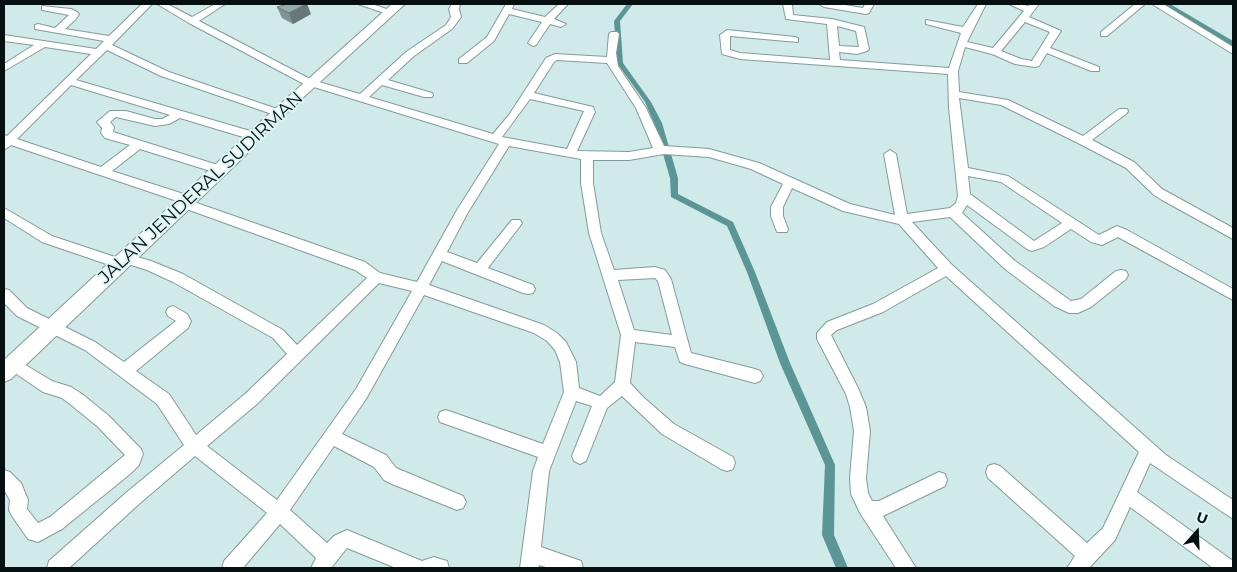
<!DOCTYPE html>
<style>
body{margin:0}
#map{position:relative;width:1237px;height:572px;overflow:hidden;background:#d0e9e9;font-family:Montserrat,sans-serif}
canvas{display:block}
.frame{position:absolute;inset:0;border:5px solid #071010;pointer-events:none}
.north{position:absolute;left:1172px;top:507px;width:50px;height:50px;-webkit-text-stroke:4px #ddf7f6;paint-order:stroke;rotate:20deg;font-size:14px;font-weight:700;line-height:20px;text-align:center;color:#071010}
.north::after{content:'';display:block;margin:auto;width:18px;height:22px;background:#071010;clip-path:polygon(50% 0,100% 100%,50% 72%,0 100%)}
</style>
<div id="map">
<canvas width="1237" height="572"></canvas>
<div class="frame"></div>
<div class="north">U</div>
</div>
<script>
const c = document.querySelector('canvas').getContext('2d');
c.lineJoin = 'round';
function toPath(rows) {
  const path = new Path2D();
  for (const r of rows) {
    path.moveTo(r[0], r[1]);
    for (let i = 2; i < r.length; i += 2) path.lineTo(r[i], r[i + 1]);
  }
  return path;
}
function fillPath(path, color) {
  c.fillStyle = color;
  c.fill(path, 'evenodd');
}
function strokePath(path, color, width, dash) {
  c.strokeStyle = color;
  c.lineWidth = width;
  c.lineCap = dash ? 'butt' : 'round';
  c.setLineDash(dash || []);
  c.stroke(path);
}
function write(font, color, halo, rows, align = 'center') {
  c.font = font + ' Montserrat,sans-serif';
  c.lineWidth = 4;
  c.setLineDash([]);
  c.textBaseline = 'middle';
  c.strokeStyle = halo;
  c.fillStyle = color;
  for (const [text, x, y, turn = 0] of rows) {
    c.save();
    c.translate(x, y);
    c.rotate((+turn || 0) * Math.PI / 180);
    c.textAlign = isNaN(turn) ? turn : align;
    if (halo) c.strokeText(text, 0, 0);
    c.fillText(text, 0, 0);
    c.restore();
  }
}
const canal = toPath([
 [627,4,633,4,620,21,623,63,651,102,662,123,678,178,678,194,733,222,755,272,790,363,835,465,834,535,848,568,836,568,822,535,825,465,780,363,747,272,727,226,671,197,670,178,654,123,645,102,617,63,614,21,627,4]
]);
const river = toPath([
 [1158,4,1170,4,1233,41,1233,49,1158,4]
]);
const minor = toPath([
 [142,4,152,4,112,45,169,72,283,111,284,113,279,116,275,115,161,76,107,50,76,80,257,133,259,136,253,140,180,118,169,124,155,126,116,117,110,122,114,127,113,132,224,167,226,170,220,174,140,149,112,171,193,197,195,200,194,202,365,262,380,273,417,282,457,210,499,144,304,84,189,23,157,4,167,4,192,17,215,4,225,4,199,21,312,80,360,94,406,52,446,25,451,17,449,9,452,4,460,4,459,9,461,17,452,29,414,56,388,80,432,93,433,95,432,97,424,97,382,85,369,97,493,134,509,115,546,58,555,54,607,57,609,34,611,32,617,32,619,34,616,53,618,66,646,108,664,146,709,149,759,163,850,204,895,215,884,154,890,150,896,154,907,214,950,208,956,203,958,196,949,108,948,74,740,59,722,54,720,35,727,30,795,37,798,38,798,42,730,36,730,50,740,53,830,60,827,24,786,19,783,4,792,4,793,15,832,19,864,27,869,49,867,51,857,54,839,52,840,60,949,68,961,33,926,24,926,20,963,27,978,4,986,4,967,42,993,48,1024,11,1009,4,1021,4,1028,6,1030,4,1039,4,1029,17,1061,31,1050,48,1099,67,1099,71,1091,71,1047,53,1039,66,1035,67,1015,64,992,54,965,47,958,71,959,92,1008,100,1083,136,1119,109,1127,109,1128,111,1127,113,1092,140,1134,162,1162,189,1233,228,1233,239,1162,200,1154,195,1126,168,1080,144,1001,105,959,98,968,168,1008,176,1099,235,1117,226,1127,230,1233,289,1233,300,1118,237,1102,245,1091,242,1071,229,1044,247,1032,251,1027,249,967,205,962,213,1015,261,1071,301,1081,299,1116,271,1121,270,1126,271,1128,275,1126,279,1091,307,1078,313,1069,313,1054,306,1005,269,950,217,912,222,952,265,1166,455,1233,500,1233,519,1150,463,1137,492,1233,561,1233,568,1213,568,1130,507,1115,540,1089,568,1067,568,1075,556,988,478,986,472,988,466,994,464,1000,466,1087,543,1103,528,1139,452,946,276,883,312,837,330,831,335,858,388,866,407,870,431,866,478,868,493,872,501,879,501,939,472,945,474,947,480,945,486,883,516,916,568,896,568,860,513,851,494,850,478,854,431,850,407,846,394,817,339,817,333,827,322,873,304,938,268,899,224,843,211,792,188,783,207,783,216,788,229,787,232,777,232,771,216,771,207,783,184,751,169,709,157,664,154,629,160,593,160,593,183,601,233,614,270,655,267,665,270,671,279,691,353,755,369,760,371,763,376,760,381,755,383,685,364,680,362,675,347,635,342,630,383,643,397,674,424,733,457,735,463,733,469,727,471,721,469,662,434,622,396,607,408,586,461,580,464,574,461,572,456,592,406,576,401,549,471,541,547,581,561,583,568,549,568,539,565,538,568,520,568,533,471,538,457,440,422,438,417,440,412,446,410,543,444,564,392,560,362,555,350,547,341,534,333,424,295,366,399,342,434,386,455,396,468,463,496,466,502,463,508,457,510,392,484,384,480,374,467,334,446,290,510,327,543,334,536,347,530,422,561,434,557,440,559,447,561,449,568,396,568,347,548,331,568,311,568,316,558,280,524,243,568,222,568,224,561,267,513,195,456,139,504,69,568,47,568,49,561,127,492,184,445,157,404,85,350,17,316,4,303,4,289,9,290,27,308,95,342,124,362,176,321,168,316,166,312,168,308,173,306,187,314,191,321,188,328,136,371,169,394,196,435,245,394,287,354,273,338,173,282,147,270,128,264,126,268,121,269,42,242,4,218,4,208,52,236,121,259,122,255,127,254,151,261,183,274,283,330,297,345,367,278,355,270,181,207,179,204,180,202,11,145,4,150,4,135,7,136,91,54,45,47,4,71,4,64,34,45,4,41,4,35,96,49,104,41,35,29,35,25,38,24,55,28,69,15,42,10,42,6,71,9,77,12,79,14,76,19,65,29,109,36,142,4],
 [1025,22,1050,32,1032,61,1021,59,1001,51,1025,22],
 [837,26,856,31,859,47,839,46,837,26],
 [557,60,607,63,636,108,653,148,629,152,577,151,595,112,593,107,534,93,554,62,557,60],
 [71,85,170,115,162,119,155,119,126,111,110,111,97,122,102,128,101,133,105,138,130,145,101,167,17,139,71,85],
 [530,99,584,111,567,149,502,137,530,99],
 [509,146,581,159,581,183,589,233,621,335,615,382,600,396,579,388,576,362,566,342,557,333,544,325,429,285,442,261,523,293,528,294,533,293,535,289,533,285,488,268,520,226,522,223,520,220,512,220,477,263,447,252,467,214,509,146],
 [968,176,1001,182,1062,223,1034,241,970,194,968,176],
 [655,278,658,281,672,335,634,330,618,280,655,278],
 [379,283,412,291,356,389,277,500,207,446,257,404,379,283],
 [358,4,372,4,395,12,390,15,358,4],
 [506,4,514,4,512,9,545,17,559,4,568,4,554,19,566,24,561,27,550,24,536,45,533,46,528,43,542,22,509,14,494,41,467,63,459,63,459,59,487,37,506,4],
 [819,4,839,4,863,8,865,4,874,4,869,13,866,14,824,7,819,4],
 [1135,4,1145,4,1107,36,1101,36,1101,32,1135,4],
 [1152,4,1163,4,1233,47,1233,54,1152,4],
 [14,358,52,381,71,387,82,394,109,416,141,449,143,454,139,465,130,474,62,529,38,542,28,539,12,516,9,510,10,500,4,490,4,470,10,472,21,483,28,500,27,509,38,523,50,517,125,455,97,426,70,404,62,398,43,392,9,369,6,364,9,359,14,358]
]);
const highway = toPath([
 [392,4,405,4,258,139,246,155,11,379,4,382,4,360,234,147,248,133,392,4]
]);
const wall = toPath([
 [277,7,311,14,293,24,282,18]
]);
const shadedWall = toPath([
 [306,4,307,4,311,14,293,24,289,13]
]);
const building = toPath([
 [287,4,306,4,289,13,277,7,287,4]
]);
const streetNames = [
 ["JALAN JENDERAL SUDIRMAN",201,188,-43]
];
fillPath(canal, '#5a9695');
fillPath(river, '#5a9695');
strokePath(minor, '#839b9b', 2);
strokePath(highway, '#839b9b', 2);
fillPath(minor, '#fff');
fillPath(highway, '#fff');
fillPath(wall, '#7f9493');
fillPath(shadedWall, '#687878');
fillPath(building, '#94acab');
strokePath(building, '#687878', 1);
write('18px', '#071010', '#ddf7f6', streetNames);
</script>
